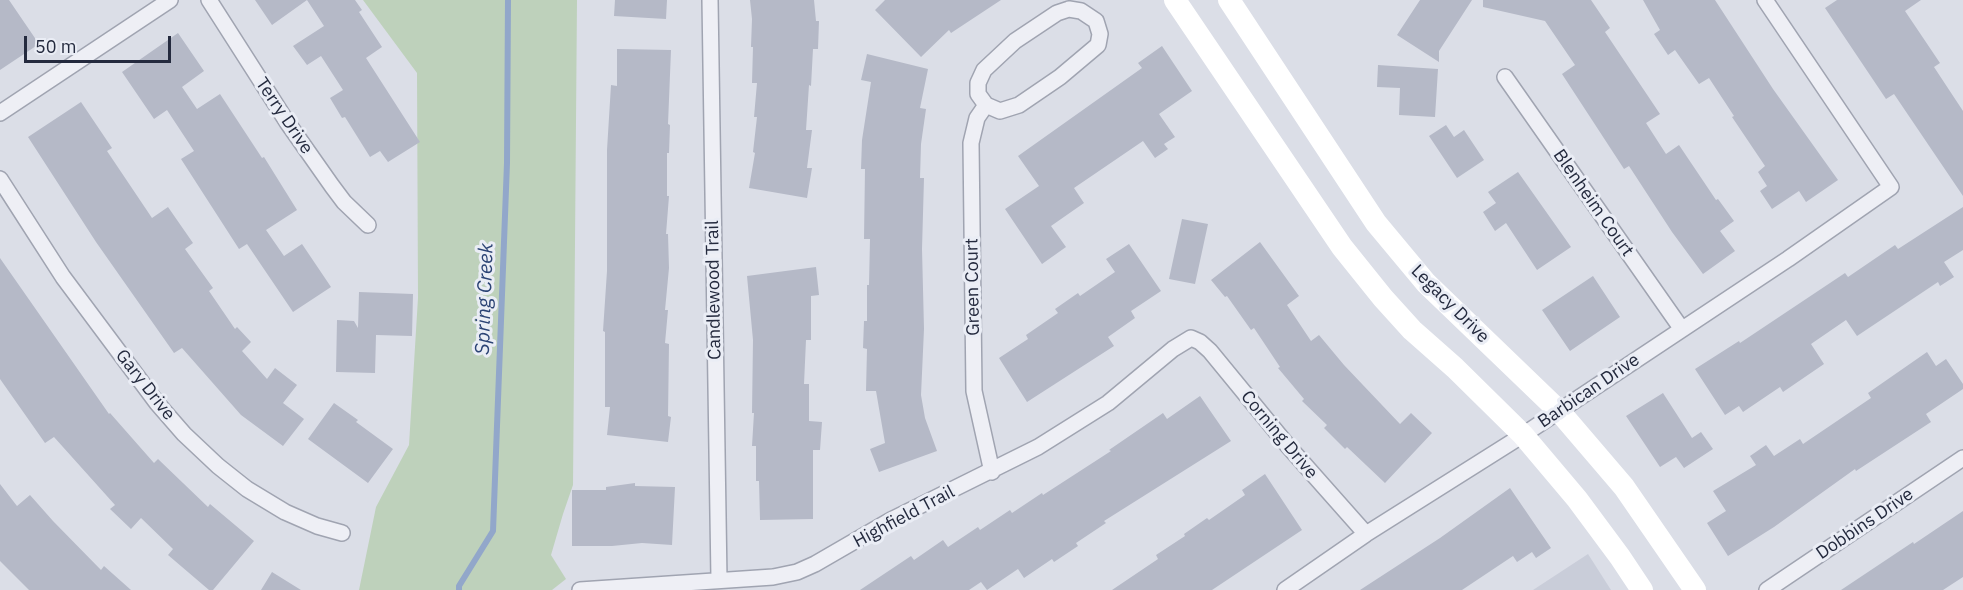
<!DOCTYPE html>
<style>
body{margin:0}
#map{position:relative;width:1963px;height:590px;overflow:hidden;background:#dbdee7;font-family:"IBM Plex Sans",sans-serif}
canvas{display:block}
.scale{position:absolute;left:24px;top:36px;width:147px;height:27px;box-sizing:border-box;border:3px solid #242a3e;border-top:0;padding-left:8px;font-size:18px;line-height:21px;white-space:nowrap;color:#242a3e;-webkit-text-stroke:4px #eaedf5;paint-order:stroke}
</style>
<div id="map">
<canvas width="1963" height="590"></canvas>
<div class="scale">50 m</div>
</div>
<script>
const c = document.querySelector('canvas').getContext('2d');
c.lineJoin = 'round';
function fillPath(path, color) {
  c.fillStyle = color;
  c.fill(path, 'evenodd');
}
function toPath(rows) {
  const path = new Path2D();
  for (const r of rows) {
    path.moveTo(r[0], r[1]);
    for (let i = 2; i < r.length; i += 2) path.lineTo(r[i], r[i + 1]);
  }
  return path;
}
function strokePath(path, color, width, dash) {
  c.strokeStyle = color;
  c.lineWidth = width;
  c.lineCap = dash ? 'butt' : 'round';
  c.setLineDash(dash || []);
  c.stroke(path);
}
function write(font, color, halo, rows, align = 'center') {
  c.font = font + ' "IBM Plex Sans",sans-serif';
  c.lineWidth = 6;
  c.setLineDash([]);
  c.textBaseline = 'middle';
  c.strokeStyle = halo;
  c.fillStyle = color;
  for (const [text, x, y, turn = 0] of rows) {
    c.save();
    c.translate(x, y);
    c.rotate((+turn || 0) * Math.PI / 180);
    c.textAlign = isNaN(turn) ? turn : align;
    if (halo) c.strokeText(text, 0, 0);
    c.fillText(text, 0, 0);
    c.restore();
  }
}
const built = toPath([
 [1588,554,1611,590,1533,590]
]);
const green = toPath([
 [363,0,577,0,573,485,563,514,551,555,566,579,552,590,359,590,376,507,409,445,418,298,417,73]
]);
const stream = toPath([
 [459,590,459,586,493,531,507,163,508,0]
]);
const building = toPath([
 [0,0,9,0,39,44,0,70],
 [255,0,355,0,362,10,359,12,382,47,366,58,420,142,388,162,380,151,370,157,345,117,342,118,330,98,343,90,321,56,307,65,293,46,324,26,307,0,272,25],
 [615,0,667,0,666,19,614,16],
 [750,0,814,0,816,21,819,21,818,49,813,49,811,86,809,85,806,130,812,130,807,168,812,168,807,198,749,188,755,153,753,152,757,117,754,117,757,83,752,83,753,47,751,47,752,19],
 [885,0,1001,0,951,33,949,30,921,57,875,10],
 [1420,0,1472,0,1439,51,1439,62,1397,35],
 [1483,0,1591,0,1610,28,1605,32,1660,114,1646,123,1666,154,1679,145,1716,200,1718,199,1734,221,1720,231,1735,251,1703,274,1672,232,1629,166,1624,169,1562,74,1575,65,1545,21,1483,7],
 [1643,0,1715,0,1773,89,1838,180,1806,202,1799,191,1772,209,1760,191,1767,186,1758,172,1765,166,1732,117,1734,116,1709,78,1699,84,1675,50,1668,55,1654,34,1660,30],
 [1837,0,1921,0,1905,11,1940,63,1934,67,1963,111,1963,196,1894,94,1886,99,1825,8],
 [178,33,204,71,182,87,197,109,220,94,262,158,264,157,297,210,266,230,284,256,302,244,331,287,293,312,247,244,239,249,181,159,194,151,167,110,154,119,122,72],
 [1162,46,1192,91,1159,114,1175,137,1164,144,1168,149,1155,158,1143,141,1074,188,1084,203,1051,226,1066,247,1042,264,1005,209,1039,186,1018,156,1142,68,1138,63],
 [617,49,671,50,668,124,670,125,669,153,667,153,667,196,669,196,666,234,668,234,669,268,665,310,668,310,665,343,669,344,668,416,671,417,668,442,607,435,610,407,605,407,605,332,603,331,607,271,607,150,611,85,617,86],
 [867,54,928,69,920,108,926,109,921,144,920,178,924,178,922,249,924,329,921,395,925,418,937,451,879,472,870,449,885,443,876,391,866,391,867,349,863,348,864,321,867,321,867,285,869,285,870,239,864,239,865,169,861,169,862,140,871,82,861,80],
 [1378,65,1438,69,1435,117,1399,115,1400,88,1377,87],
 [81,102,112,148,107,151,152,218,168,207,193,243,185,249,213,288,209,291,235,329,237,327,251,342,242,351,267,379,275,368,297,385,283,403,304,419,283,446,241,415,182,348,174,353,96,242,28,137],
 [1446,125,1454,137,1464,130,1484,160,1457,178,1429,136],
 [1518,172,1571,247,1537,270,1506,223,1495,231,1483,212,1496,203,1488,192],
 [1963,207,1963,250,1944,262,1954,277,1940,286,1938,282,1857,336,1846,320,1811,344,1824,364,1783,392,1780,387,1743,412,1739,406,1725,415,1695,369,1739,341,1740,343,1845,273,1848,277,1895,245,1898,249],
 [1182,219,1208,224,1195,284,1169,279],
 [1260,242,1299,296,1287,305,1311,341,1319,335,1344,365,1400,424,1411,413,1432,433,1385,483,1347,447,1345,449,1324,428,1327,425,1302,401,1304,399,1278,368,1280,367,1254,328,1251,330,1227,296,1225,297,1211,280],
 [1129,244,1161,291,1131,311,1135,318,1108,337,1114,346,1027,402,999,358,1028,339,1026,335,1058,313,1055,309,1078,293,1080,296,1115,272,1106,259],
 [0,258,109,414,110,413,154,463,158,459,208,507,210,504,254,541,213,590,209,590,168,555,173,549,141,518,131,529,110,509,115,505,54,437,45,443,0,379],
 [816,267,819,295,811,296,811,340,806,340,804,384,809,384,809,421,822,422,820,450,813,450,813,519,760,520,759,481,756,481,756,446,752,446,754,413,752,413,753,340,747,276],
 [1593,276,1620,317,1570,351,1542,310],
 [359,292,413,294,412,336,376,335,375,373,336,372,337,320,354,321,358,328],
 [1927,352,1936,366,1946,359,1963,384,1963,389,1926,414,1931,422,1856,471,1855,469,1774,527,1728,556,1707,523,1726,511,1713,491,1756,465,1750,456,1766,445,1774,456,1800,439,1803,444,1871,398,1868,393],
 [1663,393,1692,438,1701,432,1713,449,1684,468,1676,457,1660,467,1626,416],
 [1200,396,1231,441,1104,521,1106,523,1076,543,1078,546,1054,562,1052,559,1024,578,1018,569,987,590,981,582,969,590,860,590,911,556,914,560,943,540,948,547,978,527,980,530,1010,510,1012,513,1042,493,1043,495,1111,451,1109,450,1163,413,1167,419],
 [334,403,358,420,356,422,393,449,368,483,308,439],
 [1265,474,1302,530,1212,590,1112,590,1158,559,1156,555,1185,536,1184,534,1207,518,1209,520,1245,495,1242,490],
 [635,483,635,486,675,487,672,545,642,543,612,546,572,546,572,490,606,490,606,487],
 [0,484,17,506,30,495,53,521,101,570,104,566,131,590,29,590,0,561],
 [1510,488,1551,548,1536,558,1532,552,1517,562,1513,556,1462,590,1360,590,1440,538],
 [1963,511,1963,577,1943,590,1841,590,1913,542,1914,544],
 [272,572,301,590,261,590]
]);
const minor = toPath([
 [209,0,287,122,332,186,344,202,368,225],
 [710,0,719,579],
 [1069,9,1081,11,1096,21,1100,34,1098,45,1060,77,1019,105,1000,111,986,105,978,94,978,83,984,70,1015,41,1057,13,1069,9],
 [1505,77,1681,328],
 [986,105,977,118,971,143,974,391,992,472],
 [0,113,170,0],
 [0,179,63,277,157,403,184,434,218,466,247,489,285,512,317,526,342,533],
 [580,590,773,577,797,572,815,564,891,520,1038,447,1108,403,1173,349,1191,338,1200,342,1210,351,1288,446,1366,534],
 [1285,590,1366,534,1523,435,1788,259,1891,187,1765,0],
 [1767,590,1963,458]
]);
const secondary = toPath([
 [1175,0,1342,247,1383,298,1412,330,1455,368,1523,435,1577,499,1620,557,1642,590],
 [1229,0,1376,223,1426,283,1559,411,1624,487,1695,590]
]);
const streetNames = [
 ["Terry Drive",284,116,56],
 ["Blenheim Court",1593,203,55],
 ["Green Court",973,287,-91],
 ["Candlewood Trail",714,290,-91],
 ["Legacy Drive",1450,304,45],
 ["Gary Drive",145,385,52],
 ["Barbican Drive",1589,391,-34],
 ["Corning Drive",1279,435,50],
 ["Highfield Trail",904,517,-28],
 ["Dobbins Drive",1865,524,-34]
];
const waterNames = [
 ["Spring Creek",485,299,-88]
];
fillPath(built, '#c9cdd9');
fillPath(green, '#bed1bb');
strokePath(stream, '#92a7ca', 6);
fillPath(building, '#b5b9c7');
strokePath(minor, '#a0a4b1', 18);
strokePath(minor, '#eeeff5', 15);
strokePath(secondary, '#fff', 22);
write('18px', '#242a3e', '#eaedf5', streetNames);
write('italic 20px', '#2b4374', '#eaedf5', waterNames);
</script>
